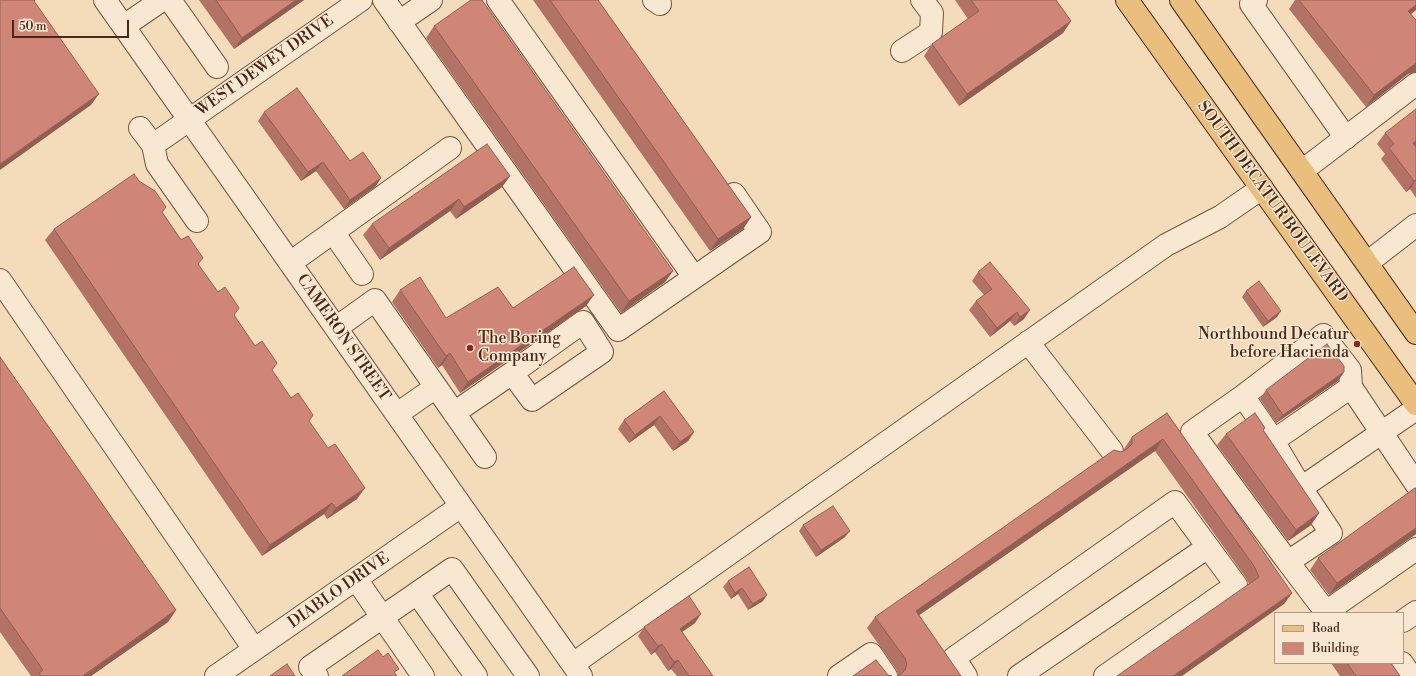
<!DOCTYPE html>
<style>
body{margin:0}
#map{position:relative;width:1416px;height:676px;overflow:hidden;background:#f4dcba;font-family:"Libre Bodoni",serif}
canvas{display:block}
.legend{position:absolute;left:1274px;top:612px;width:130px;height:52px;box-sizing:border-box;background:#f8e8d2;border:1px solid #b19b88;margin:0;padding:5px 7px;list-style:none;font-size:12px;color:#472819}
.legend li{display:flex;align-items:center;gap:8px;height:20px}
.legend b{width:20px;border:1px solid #b19b88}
.scale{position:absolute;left:12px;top:20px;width:117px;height:18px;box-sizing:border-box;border:2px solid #472819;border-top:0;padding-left:5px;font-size:12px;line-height:14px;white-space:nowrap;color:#472819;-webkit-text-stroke:3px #f8e8d2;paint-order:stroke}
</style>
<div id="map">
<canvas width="1416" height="676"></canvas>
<ul class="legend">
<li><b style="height:5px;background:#eabe7d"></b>Road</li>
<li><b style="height:11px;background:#cf8677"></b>Building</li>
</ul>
<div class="scale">50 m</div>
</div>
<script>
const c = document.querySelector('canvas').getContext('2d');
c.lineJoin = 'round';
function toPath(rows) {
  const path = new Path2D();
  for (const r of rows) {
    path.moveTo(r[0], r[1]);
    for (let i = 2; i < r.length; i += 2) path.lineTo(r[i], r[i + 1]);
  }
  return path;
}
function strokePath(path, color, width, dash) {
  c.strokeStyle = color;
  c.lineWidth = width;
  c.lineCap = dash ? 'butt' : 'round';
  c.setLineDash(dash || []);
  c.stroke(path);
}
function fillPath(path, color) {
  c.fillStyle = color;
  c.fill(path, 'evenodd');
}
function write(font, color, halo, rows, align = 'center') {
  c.font = font + ' "Libre Bodoni",serif';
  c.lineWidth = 3;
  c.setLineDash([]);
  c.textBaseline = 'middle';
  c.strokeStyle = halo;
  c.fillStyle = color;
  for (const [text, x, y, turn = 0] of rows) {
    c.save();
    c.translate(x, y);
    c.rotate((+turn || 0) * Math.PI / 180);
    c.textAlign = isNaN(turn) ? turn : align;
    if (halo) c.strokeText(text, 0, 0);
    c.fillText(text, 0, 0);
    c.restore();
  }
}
const minor = toPath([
 [105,0,581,676],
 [170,0,217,67],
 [384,0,618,330,760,232,734,194],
 [498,0,694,277],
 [654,0,660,4],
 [1256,0,1251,4,1346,138],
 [399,22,431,0],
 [124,26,162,0],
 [902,51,931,32,932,13,922,0],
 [140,128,153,145],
 [1302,171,1416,84],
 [197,221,157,164,153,145,361,0],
 [333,232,362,274],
 [290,263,450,148],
 [1367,263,1416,225],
 [0,280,254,649],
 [336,328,375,300,436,387],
 [1028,342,1112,451],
 [1243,396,1192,432,1288,562],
 [1416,409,1301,488,1331,533,1288,562,1326,612,1416,549],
 [454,413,512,373,532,400,602,352,583,322,512,373],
 [397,414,436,387,485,457],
 [1272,438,1243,396,1323,335,1350,370,1351,387],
 [1301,488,1273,441,1351,387,1416,484],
 [356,579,423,676],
 [417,593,476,676],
 [1403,621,1416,612],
 [1402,663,1411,676],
 [573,664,1166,245,1220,217,1262,188],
 [216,676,461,506],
 [317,676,310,667,452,569,528,676],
 [839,676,871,654,886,676],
 [966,676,954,658,1175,502,1208,547],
 [1019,676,1208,547,1236,585,1105,676]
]);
const major = toPath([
 [1127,0,1416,404],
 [1181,0,1416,333]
]);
const wall = toPath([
 [199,0,304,0,234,49],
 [533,0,598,0,751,217,743,229,710,251],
 [955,0,1056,0,1071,21,1063,33,959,106,924,56,932,44,968,19],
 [1295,0,1416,0,1416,10,1411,14,1408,74,1366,107,1289,9],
 [434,26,673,271,665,282,621,313,426,38],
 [264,112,350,161,381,178,375,187,344,209,316,171,301,181,258,121],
 [1385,133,1416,147,1416,198,1410,189,1406,192,1381,159,1385,154,1377,144],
 [510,176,502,187,456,219,450,211,380,260,363,235,372,224],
 [162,212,291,398,309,421,357,499,327,519,324,514,262,556,45,240,54,229],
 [978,272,1024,319,1014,326,1010,321,990,337,969,310,976,301,984,295,972,281],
 [400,290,446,318,513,308,586,306,460,393,442,365,438,368,392,302],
 [1246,291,1277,317,1263,327,1242,297],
 [0,357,176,610,168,622,91,676,31,676,0,632],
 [1344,372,1338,381,1276,423,1260,399,1266,390],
 [664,391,694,432,688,441,673,451,654,425,629,443,618,429,624,420],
 [1167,413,1292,593,1284,604,1249,584,1246,578,1155,451,919,615,961,676,898,675,896,669,867,628,875,617,1121,452,1124,451,1124,449,1132,437],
 [1264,431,1319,513,1311,525,1288,541,1217,445,1226,434],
 [1416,489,1416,534,1329,595,1310,570,1318,558],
 [803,525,845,537,816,557,799,531],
 [749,567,763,601,748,610,738,594,731,599,723,587,728,581],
 [695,623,682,632,713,676,677,676,671,669,668,671,655,652,651,655,638,636,644,627],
 [1331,663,1391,663,1400,676,1340,676]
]);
const shadedWall = toPath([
 [296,0,304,0,234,49,242,38],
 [1416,5,1416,10,1400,22,1408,11],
 [1071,21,1063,33,959,106,967,94],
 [1416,63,1416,72,1408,74,1366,107,1374,95],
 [99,94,91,105,0,170,0,164],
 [1416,141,1416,146,1406,154,1413,143],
 [323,162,316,171,301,181,308,172],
 [510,176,502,187,456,219,464,207],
 [381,178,375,187,344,209,350,200],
 [1416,180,1410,189,1406,192,1414,181],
 [459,199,450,211,380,260,389,248],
 [751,217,743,229,710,251,718,239],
 [673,271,665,282,621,313,629,301],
 [594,295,586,306,460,393,468,382],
 [1030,310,1024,319,1014,326,1020,317],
 [1281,311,1277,317,1263,327,1268,321],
 [1017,312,1010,321,990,337,997,328],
 [450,353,442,365,438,368,446,356],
 [1344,372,1338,381,1276,423,1283,415],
 [660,416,654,425,629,443,635,435],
 [694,432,688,441,673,451,680,442],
 [1163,439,1155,451,908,623,916,611],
 [365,488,357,499,327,519,336,508],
 [332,503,324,514,262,556,270,545],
 [1319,513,1311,525,1288,541,1296,530],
 [1416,528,1416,534,1329,595,1337,583],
 [850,531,845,537,816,557,821,550],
 [742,588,738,594,731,599,735,593],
 [1292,593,1284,604,1182,676,1173,676],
 [767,595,763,601,748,610,753,604],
 [176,610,168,622,91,676,84,676],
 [701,614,695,623,673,638,680,629],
 [662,644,655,652,651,655,658,646],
 [678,660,671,669,668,671,674,662]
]);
const building = toPath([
 [0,0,35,0,34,1,99,94,0,164,0,0],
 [216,0,296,0,242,38,216,0],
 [471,0,482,0,673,271,629,301,434,26,471,0],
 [550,0,598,0,751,217,718,239,550,0],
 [971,0,1056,0,1071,21,967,94,932,44,979,11,971,0],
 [1299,0,1416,0,1416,5,1408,11,1416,20,1416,63,1374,95,1299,0],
 [297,88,350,161,363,152,381,178,350,200,323,162,308,172,264,112,297,88],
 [1416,109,1416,141,1413,143,1416,147,1416,180,1414,181,1389,148,1394,144,1385,133,1416,109],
 [487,144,510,176,464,207,459,199,389,248,372,224,487,144],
 [134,174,139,181,155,191,166,207,162,212,181,240,188,236,203,258,198,264,218,292,225,287,239,308,234,315,255,346,262,341,277,363,272,370,291,398,298,393,313,415,309,421,328,448,335,444,365,488,336,508,332,503,270,545,54,229,134,174],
 [990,262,1030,310,1020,317,1017,312,997,328,976,301,992,289,978,272,990,262],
 [574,267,594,295,468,382,450,353,446,356,400,290,420,277,446,318,498,287,513,308,574,267],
 [1259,281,1281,311,1268,321,1246,291,1259,281],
 [1327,344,1344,366,1344,372,1283,415,1266,390,1327,344],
 [0,357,176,610,84,675,85,676,41,676,39,673,43,670,0,608,0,357],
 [664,391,694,432,680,442,660,416,635,435,624,420,664,391],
 [1167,413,1292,593,1173,676,1117,676,1259,577,1254,566,1163,439,916,611,961,676,897,676,901,674,905,670,907,664,905,658,875,617,1114,450,1121,452,1127,449,1132,444,1132,437,1167,413],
 [1255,413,1265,428,1263,430,1319,513,1296,530,1226,434,1255,413],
 [1415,488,1416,489,1416,528,1337,583,1318,558,1415,488],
 [833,506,850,531,821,550,803,525,833,506],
 [749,567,767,595,753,604,742,588,735,593,728,581,749,567],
 [689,596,701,614,680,629,713,676,689,676,678,660,674,662,662,644,658,646,644,627,689,596],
 [378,650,383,657,388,653,399,669,394,672,397,676,342,676,378,650],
 [876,660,888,675,892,676,853,676,876,660],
 [1347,663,1391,663,1400,676,1356,676,1347,663],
 [287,664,295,676,270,676,287,664]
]);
const markers = [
 [1357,344,4,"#8f2418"],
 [470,348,4,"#8f2418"]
];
const streetNames = [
 ["WEST DEWEY DRIVE",265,66,-35],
 ["SOUTH DECATUR BOULEVARD",1272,202,54],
 ["CAMERON STREET",343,338,55],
 ["DIABLO DRIVE",339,591,-35]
];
const poiNames = [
 ["Northbound Decatur",1349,335],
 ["before Hacienda",1349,353],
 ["The Boring",478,339,"left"],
 ["Company",478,357,"left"]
];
strokePath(minor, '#725541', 24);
strokePath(major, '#472819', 24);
strokePath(minor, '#f8e8d2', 22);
strokePath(major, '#eabe7d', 22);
fillPath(wall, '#b27366');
fillPath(shadedWall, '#915e53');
fillPath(building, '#cf8677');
strokePath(building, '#915e53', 1);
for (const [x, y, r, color] of markers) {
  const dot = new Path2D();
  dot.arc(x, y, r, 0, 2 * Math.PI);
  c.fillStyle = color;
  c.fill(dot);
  strokePath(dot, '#f8e8d2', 1.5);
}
write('16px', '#472819', '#f8e8d2', streetNames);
write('16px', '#472819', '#f8e8d2', poiNames, 'right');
</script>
